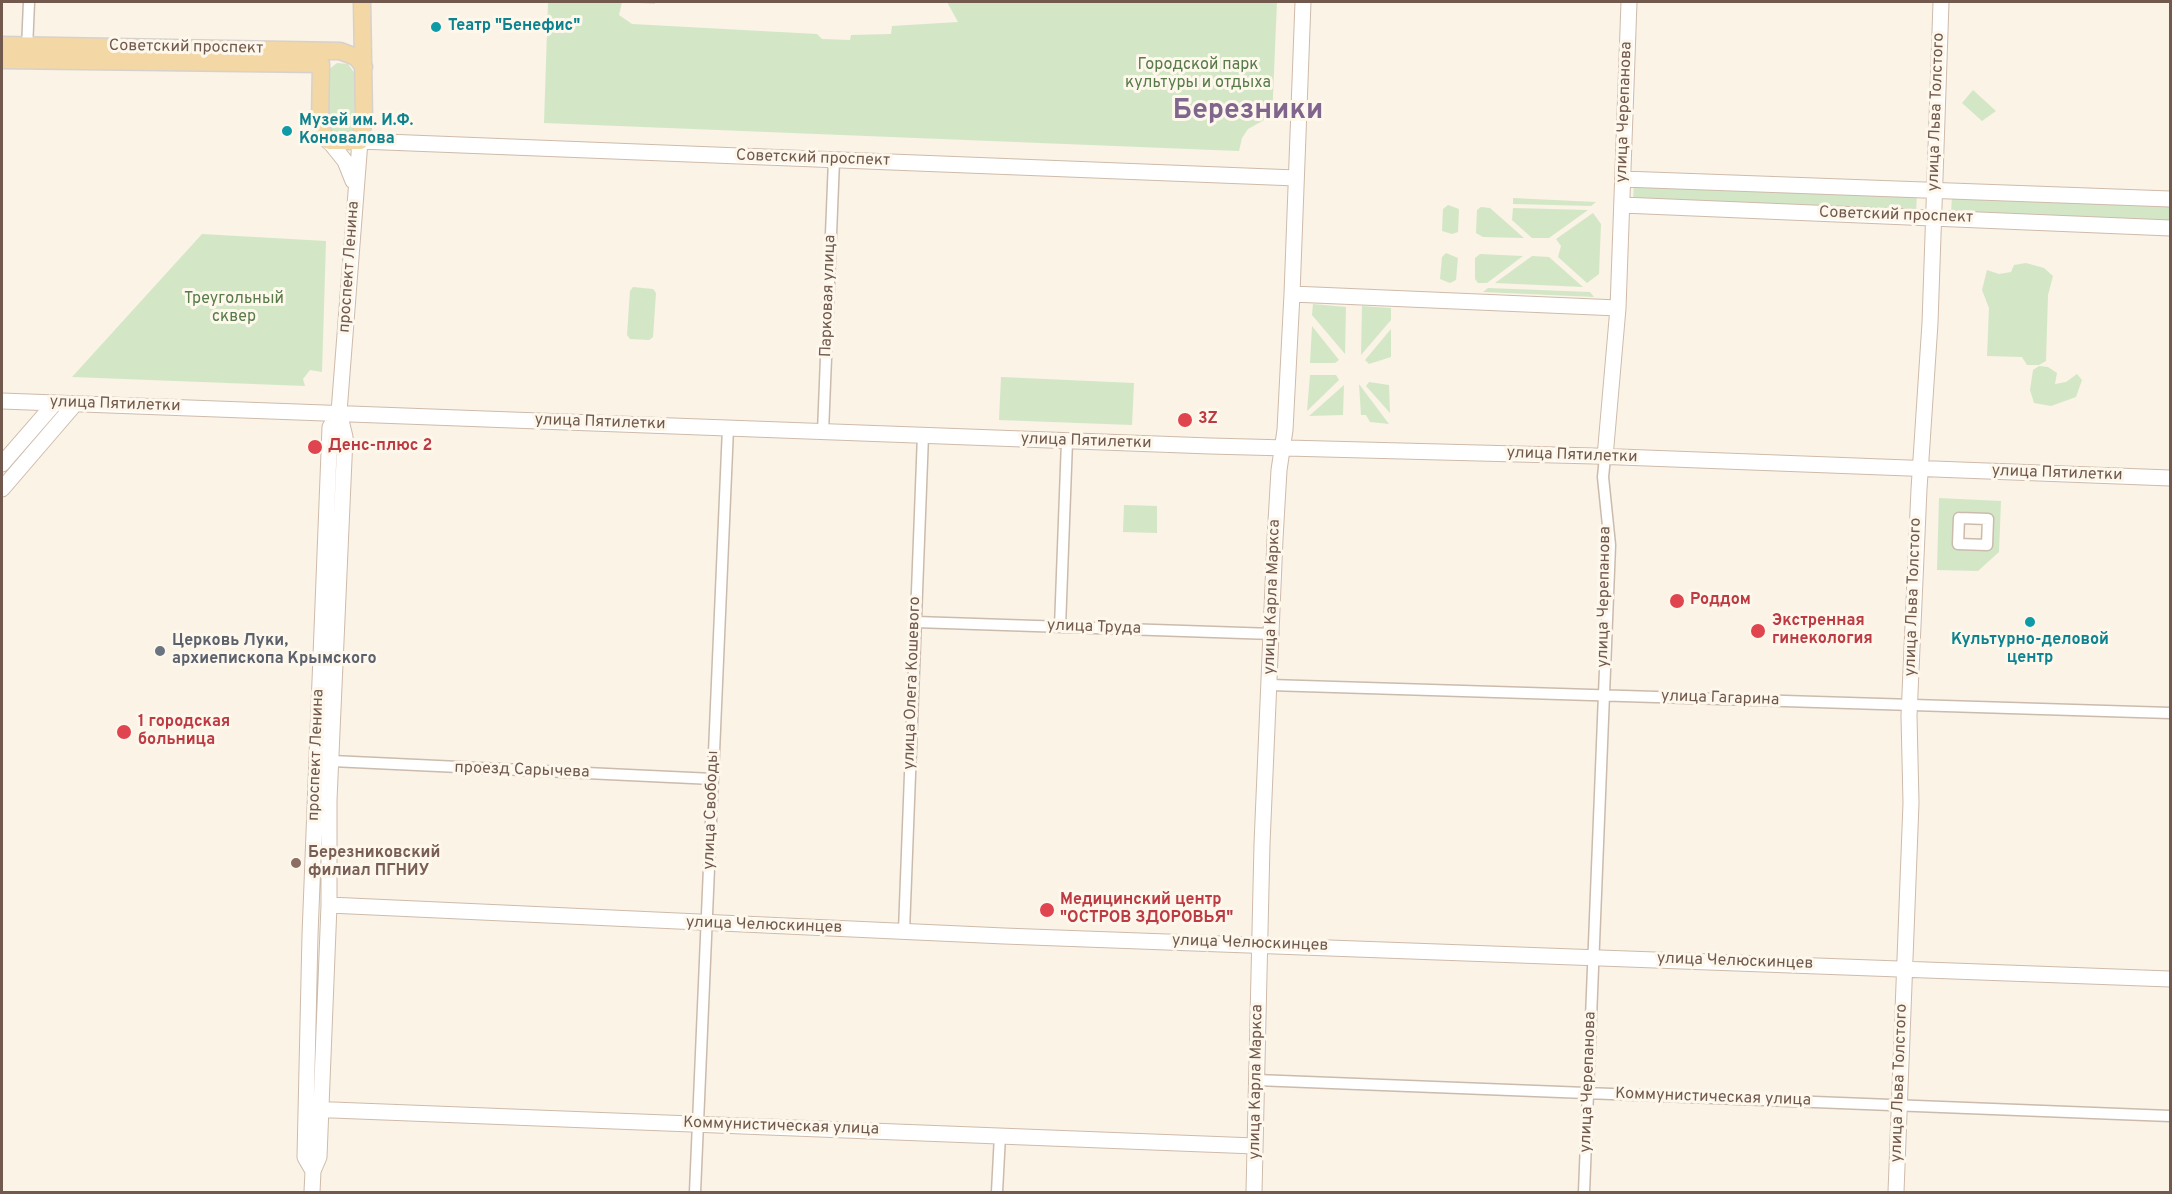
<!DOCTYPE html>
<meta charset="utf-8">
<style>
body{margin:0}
#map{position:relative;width:2172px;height:1194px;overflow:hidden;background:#faf3e6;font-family:Overpass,sans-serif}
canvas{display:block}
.frame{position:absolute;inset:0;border:3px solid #715a4d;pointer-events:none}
</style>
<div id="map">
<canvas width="2172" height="1194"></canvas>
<div class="frame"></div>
</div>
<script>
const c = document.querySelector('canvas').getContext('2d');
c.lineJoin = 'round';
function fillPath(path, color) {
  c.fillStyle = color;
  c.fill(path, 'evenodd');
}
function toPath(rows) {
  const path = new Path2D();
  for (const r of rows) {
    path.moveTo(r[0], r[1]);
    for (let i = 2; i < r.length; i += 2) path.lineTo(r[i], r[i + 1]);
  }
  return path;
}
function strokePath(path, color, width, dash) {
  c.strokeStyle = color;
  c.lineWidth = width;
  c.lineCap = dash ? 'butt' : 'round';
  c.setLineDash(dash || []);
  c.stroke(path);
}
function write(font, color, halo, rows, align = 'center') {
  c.font = font + ' Overpass,sans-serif';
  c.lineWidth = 6;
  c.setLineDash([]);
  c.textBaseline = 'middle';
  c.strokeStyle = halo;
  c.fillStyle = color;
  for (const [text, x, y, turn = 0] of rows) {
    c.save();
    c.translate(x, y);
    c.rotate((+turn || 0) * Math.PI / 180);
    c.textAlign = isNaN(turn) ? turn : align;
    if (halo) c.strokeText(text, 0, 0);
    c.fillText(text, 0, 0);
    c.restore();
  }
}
const green = toPath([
 [548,2,655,2,655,4,622,2,619,15,632,24,817,34,822,39,850,40,851,35,891,34,892,26,958,22,947,2,1277,2,1272,119,1264,120,1248,129,1242,138,1239,151,544,123],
 [337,63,348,64,356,75,354,130,343,137,327,131,328,70],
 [1973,90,1996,111,1982,121,1962,103],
 [1634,182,1917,193,1916,214,1633,202],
 [1952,195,2170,204,2170,223,1951,214],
 [1513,198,1596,202,1591,206,1513,204],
 [1448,205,1459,209,1458,232,1452,234,1442,231,1443,209],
 [1481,207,1490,208,1524,238,1483,237,1476,233,1477,210],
 [1513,208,1588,210,1549,238,1532,238,1512,220],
 [1593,213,1601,224,1599,274,1587,283,1558,257,1561,246,1556,239],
 [202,234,326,241,322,372,310,370,303,379,305,386,72,377],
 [1446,253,1458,258,1456,280,1450,283,1440,279,1442,257],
 [1480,254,1523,256,1487,283,1478,283,1475,279,1475,258],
 [1532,256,1549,257,1583,287,1495,283],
 [2026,263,2044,268,2053,276,2048,295,2046,361,2039,365,2027,365,2022,357,1987,356,1989,308,1982,290,1987,270,1999,274,2011,272,2014,265],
 [633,287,653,289,656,293,653,337,649,340,630,339,627,335,630,291],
 [1488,288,1590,292,1594,297,1483,292],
 [1313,304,1346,307,1345,354,1312,315],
 [1362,306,1391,308,1391,320,1361,355],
 [1312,326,1339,360,1335,363,1310,363],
 [1391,329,1391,357,1369,364,1365,360],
 [2039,366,2048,367,2057,373,2055,384,2066,382,2077,374,2082,380,2076,397,2051,406,2034,403,2030,390,2033,370],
 [1310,375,1336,375,1339,380,1307,411],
 [1001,377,1134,383,1132,425,999,420],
 [1369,382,1389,385,1390,413,1366,386],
 [1359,384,1389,424,1370,422,1366,415,1361,415],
 [1344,385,1343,415,1309,416],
 [1939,498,2001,501,1999,552,1978,571,1937,570],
 [1959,518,1987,520,1986,545,1958,543],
 [1124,505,1157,506,1157,533,1123,532]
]);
const street = toPath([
 [27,49,29,2],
 [823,432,834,160],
 [1959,518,1988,519,1987,545,1958,544,1959,518],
 [916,622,1273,634],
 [1060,627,1067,441],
 [1270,685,2170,713],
 [332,761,713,779],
 [904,931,923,435],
 [1256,1080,2170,1116],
 [695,1192,728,428],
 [997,1192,1000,1135],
 [1584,1192,1610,545,1603,477,1605,457]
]);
const secondary = toPath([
 [329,141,345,161,353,181],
 [1623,179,2170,199],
 [1622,205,2170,228],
 [1292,294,1618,308],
 [2,401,1210,446,1594,456,2170,478],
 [1605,457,1618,308,1629,2],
 [2,464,55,403],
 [2,489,75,404],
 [329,905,1004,936,2170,979],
 [307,1109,1255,1146],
 [313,1171,305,1157,310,935,330,427,339,412],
 [312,1192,313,1171,319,1157,329,905,329,800,345,437,339,412,360,141,1296,178],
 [1254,1192,1262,844,1275,539,1279,470,1285,430,1292,294,1303,2],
 [1896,1192,1911,803,1909,716,1919,489,1930,323,1941,2]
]);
const primary = toPath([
 [2,45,340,51,356,57,364,67],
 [2,60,321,64],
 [321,64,320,123,324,135,329,141,360,141,364,119,362,2]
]);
const markers = [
 [436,27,6,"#0f9aa8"],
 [287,131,6,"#0f9aa8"],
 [1185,420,8,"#e0444e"],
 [315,447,8,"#e0444e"],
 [1677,601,8,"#e0444e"],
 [2030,622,6,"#0f9aa8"],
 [1758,631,8,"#e0444e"],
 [160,651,6,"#6b7280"],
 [124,732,8,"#e0444e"],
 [296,863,6,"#8d6e63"],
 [1047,910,8,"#e0444e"]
];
const cultureNames = [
 ["Театр \"Бенефис\"",448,27],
 ["Музей им. И.Ф.",299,122],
 ["Коновалова",299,140],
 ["Культурно-деловой",2030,641,"center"],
 ["центр",2030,659,"center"]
];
const streetNames = [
 ["Советский проспект",186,48,1],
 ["улица Черепанова",1625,112,-88],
 ["улица Льва Толстого",1937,112,-88],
 ["Советский проспект",813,159,2],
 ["Советский проспект",1896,216,2],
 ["проспект Ленина",350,267,-86],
 ["Парковая улица",829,296,-88],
 ["улица Пятилетки",115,405,2],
 ["улица Пятилетки",600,423,2],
 ["улица Пятилетки",1086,442,2],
 ["улица Пятилетки",1572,456,2],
 ["улица Пятилетки",2057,474,2],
 ["улица Карла Маркса",1273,597,-88],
 ["улица Черепанова",1605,597,-89],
 ["улица Льва Толстого",1914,597,-88],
 ["улица Труда",1094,628,2],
 ["улица Олега Кошевого",913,683,-88],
 ["улица Гагарина",1720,699,2],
 ["проспект Ленина",317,755,-88],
 ["проезд Сарычева",522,771,2],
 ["улица Свободы",712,810,-88],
 ["улица Челюскинцев",764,926,2],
 ["улица Челюскинцев",1250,944,2],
 ["улица Челюскинцев",1735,962,2],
 ["улица Карла Маркса",1257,1082,-89],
 ["улица Черепанова",1589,1082,-88],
 ["улица Льва Толстого",1900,1083,-88],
 ["Коммунистическая улица",1713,1098,2],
 ["Коммунистическая улица",781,1127,2]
];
const parkNames = [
 ["Городской парк",1198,66],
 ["культуры и отдыха",1198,84],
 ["Треугольный",234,300],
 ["сквер",234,318]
];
const healthNames = [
 ["3Z",1198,420],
 ["Денс-плюс 2",328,447],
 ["Роддом",1690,601],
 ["Экстренная",1772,622],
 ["гинекология",1772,640],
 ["1 городская",138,723],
 ["больница",138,741],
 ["Медицинский центр",1060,901],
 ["\"ОСТРОВ ЗДОРОВЬЯ\"",1060,919]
];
const worshipNames = [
 ["Церковь Луки,",172,642],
 ["архиепископа Крымского",172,660]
];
const educationNames = [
 ["Березниковский",308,854],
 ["филиал ПГНИУ",308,872]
];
const townNames = [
 ["Березники",1248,112]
];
fillPath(green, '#d3e7c6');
strokePath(street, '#cbbbad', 13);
strokePath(secondary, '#cebbab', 17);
strokePath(primary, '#d7d1cd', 19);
strokePath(street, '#fff', 10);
strokePath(secondary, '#fff', 15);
strokePath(primary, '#f3d7a4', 16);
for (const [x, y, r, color] of markers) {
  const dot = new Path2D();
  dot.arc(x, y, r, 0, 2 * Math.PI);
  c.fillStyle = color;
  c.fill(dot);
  strokePath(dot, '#fdf7ec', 2);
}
write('bold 16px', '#0d838f', '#fdf7ec', cultureNames, 'left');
write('16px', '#715a4d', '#fdf7ec', streetNames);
write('16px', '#577b49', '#fdf7ec', parkNames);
write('bold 16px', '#be3a42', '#fdf7ec', healthNames, 'left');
write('bold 16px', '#5b616d', '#fdf7ec', worshipNames, 'left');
write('bold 16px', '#785e54', '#fdf7ec', educationNames, 'left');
write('bold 28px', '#80658d', '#fdf7ec', townNames);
</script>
